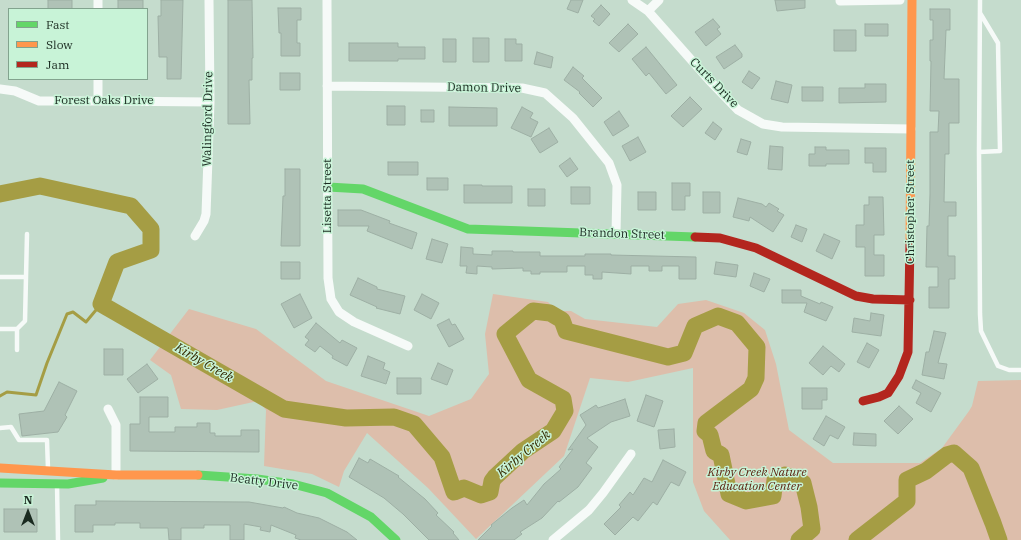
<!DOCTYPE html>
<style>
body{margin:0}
#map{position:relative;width:1021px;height:540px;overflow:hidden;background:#c5dccd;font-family:"IBM Plex Serif",serif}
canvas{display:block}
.legend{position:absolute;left:8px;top:8px;width:140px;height:72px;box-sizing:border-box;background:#c8f3d7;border:1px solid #82a38e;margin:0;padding:5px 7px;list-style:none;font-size:12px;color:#1a2a20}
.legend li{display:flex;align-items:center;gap:8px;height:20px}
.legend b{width:20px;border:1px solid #82a38e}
.north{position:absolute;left:8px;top:492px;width:40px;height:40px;-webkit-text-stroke:3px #c8f3d7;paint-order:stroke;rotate:0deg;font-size:11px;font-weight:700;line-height:16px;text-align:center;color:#1a2a20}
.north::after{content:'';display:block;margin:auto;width:14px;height:18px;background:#1a2a20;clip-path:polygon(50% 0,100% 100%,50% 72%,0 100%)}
</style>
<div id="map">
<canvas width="1021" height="540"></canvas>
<ul class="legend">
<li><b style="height:5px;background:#63d668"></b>Fast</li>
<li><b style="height:5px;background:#ff974d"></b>Slow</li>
<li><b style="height:5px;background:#b3261e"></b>Jam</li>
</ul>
<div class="north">N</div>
</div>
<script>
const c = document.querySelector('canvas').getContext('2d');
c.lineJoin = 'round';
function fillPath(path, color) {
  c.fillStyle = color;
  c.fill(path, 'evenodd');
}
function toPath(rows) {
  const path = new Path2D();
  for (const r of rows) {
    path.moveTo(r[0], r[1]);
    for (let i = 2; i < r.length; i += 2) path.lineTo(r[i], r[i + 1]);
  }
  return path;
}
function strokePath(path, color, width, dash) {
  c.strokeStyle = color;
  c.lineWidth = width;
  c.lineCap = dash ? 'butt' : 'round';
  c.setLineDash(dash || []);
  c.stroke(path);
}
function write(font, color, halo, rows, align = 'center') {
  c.font = font + ' "IBM Plex Serif",serif';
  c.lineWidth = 3;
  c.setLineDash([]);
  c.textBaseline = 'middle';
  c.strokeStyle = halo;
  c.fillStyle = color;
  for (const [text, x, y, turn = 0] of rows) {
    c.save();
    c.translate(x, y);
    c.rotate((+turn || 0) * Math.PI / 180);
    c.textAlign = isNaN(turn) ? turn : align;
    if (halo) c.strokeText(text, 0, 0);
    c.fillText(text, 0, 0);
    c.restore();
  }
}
const green = toPath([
 [493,294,548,302,557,311,571,311,585,319,657,327,678,304,706,300,744,313,765,330,776,364,789,430,833,463,920,463,942,448,969,411,972,406,978,381,1021,380,1021,540,730,540,704,511,693,482,693,368,628,382,590,378,564,456,476,539,428,488,367,433,344,471,339,487,312,474,264,466,266,410,258,401,217,410,181,409,171,375,150,360,189,309,256,329,326,381,429,416,471,399,489,374,485,334]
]);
const stream = toPath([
 [0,396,7,392,36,395,47,363,67,314,73,312,86,322,101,304]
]);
const river = toPath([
 [0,194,40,186,131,206,151,229,151,250,117,262,101,304,284,409,346,418,394,417,414,424,442,457,454,492,464,488,481,495,490,492,492,481,495,477,523,451,553,431,565,411,563,399,529,380,505,334,533,311,550,313,562,320,566,331,668,357,684,353,695,326,718,316,737,323,757,347,756,378,751,389,706,423,705,431,710,435,714,451,721,455,729,494,746,501,773,496,775,480,785,475,803,483,809,507,812,529,799,540],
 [857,540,907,501,907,480,926,471,947,455,954,453,971,468,993,523,999,540]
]);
const building = toPath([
 [48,0,72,0,72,9,48,9,48,0],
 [118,0,143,0,143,9,118,9,118,0],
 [161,0,183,0,181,79,167,79,167,57,159,57,158,16,161,16,161,0],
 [228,0,252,0,253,58,252,58,252,80,249,80,250,124,228,124,228,0],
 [571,0,583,0,578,13,567,9,571,0],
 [775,0,805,0,805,8,777,11,775,0],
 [601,5,610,14,599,26,593,21,595,19,591,16,601,5],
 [278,8,301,8,301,20,297,20,297,43,300,43,300,56,281,56,281,33,279,33,278,8],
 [930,9,950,9,950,30,946,30,944,79,959,79,959,123,949,123,949,154,945,154,944,202,956,202,956,216,948,216,948,256,955,256,955,279,949,279,949,308,929,308,929,287,938,287,938,267,926,267,927,226,929,226,930,194,930,132,938,132,939,111,930,111,931,61,930,61,930,40,933,40,933,20,930,20,930,9],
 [713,19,720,27,717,29,721,34,706,46,695,32,713,19],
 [628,24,638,34,619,52,609,43,628,24],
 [865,24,888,24,888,36,865,36,865,24],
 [834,30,856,30,856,51,834,51,834,30],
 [473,38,489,38,489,62,473,62,473,38],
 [443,39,456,39,456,62,443,62,443,39],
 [505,39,516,39,516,44,522,44,522,61,505,61,505,39],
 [349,43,398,43,398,47,425,47,425,59,398,59,398,61,349,61,349,43],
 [735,45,742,54,742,57,724,69,716,57,735,45],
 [646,47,677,85,666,94,649,73,646,76,632,59,646,47],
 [537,52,553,57,551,68,534,64,537,52],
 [573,67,584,76,582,78,602,98,593,107,579,93,580,92,564,80,573,67],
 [749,71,760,78,752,89,742,82,749,71],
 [280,73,300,73,300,90,280,90,280,73],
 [776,81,792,85,788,103,771,99,776,81],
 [865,84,886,84,886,102,839,103,839,88,865,88,865,84],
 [802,87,823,87,823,101,802,101,802,87],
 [690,97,702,109,683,127,671,116,690,97],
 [387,106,405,106,405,125,387,125,387,106],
 [449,107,497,108,497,126,449,126,449,107],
 [522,107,533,113,530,118,538,122,531,137,511,128,522,107],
 [421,110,434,110,434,122,421,122,421,110],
 [619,111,629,126,613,136,604,122,619,111],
 [713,122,722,129,715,140,705,133,713,122],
 [549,128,558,142,540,153,531,139,549,128],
 [638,137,646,152,630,161,622,146,638,137],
 [741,139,751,142,747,155,737,152,741,139],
 [770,146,783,147,782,170,768,169,770,146],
 [815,147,826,147,826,150,849,150,849,164,826,164,826,166,809,166,809,154,815,154,815,147],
 [865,148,886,148,886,172,873,172,873,163,865,163,865,148],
 [570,158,578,169,567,177,559,166,570,158],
 [388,162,418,162,418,175,388,175,388,162],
 [285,169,300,169,300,246,281,246,283,196,285,196,285,169],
 [427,178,448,178,448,190,427,190,427,178],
 [672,183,690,183,690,196,685,196,685,210,672,210,672,183],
 [464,185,482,185,482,186,512,186,512,203,464,203,464,185],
 [571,187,590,187,590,204,571,204,571,187],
 [528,189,545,189,545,206,528,206,528,189],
 [638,192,656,192,656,210,638,210,638,192],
 [703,192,720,192,720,213,703,213,703,192],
 [869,197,883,197,884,235,874,235,874,255,884,255,884,276,865,276,865,247,856,247,856,225,864,225,864,205,869,205,869,197],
 [738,198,762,204,766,207,769,203,779,209,777,211,784,215,773,232,750,217,749,221,733,217,738,198],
 [338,210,361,210,390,221,389,223,417,233,412,249,367,231,369,226,338,226,338,210],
 [796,225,807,229,802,242,791,237,796,225],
 [824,234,840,241,832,259,816,251,824,234],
 [432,239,448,244,442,263,426,259,432,239],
 [461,247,473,248,473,254,492,255,492,251,513,251,513,252,540,252,540,256,585,256,585,254,611,254,611,255,696,257,696,279,679,279,679,266,662,266,662,271,649,271,649,266,631,266,631,274,602,272,602,279,593,279,593,275,585,275,585,266,567,266,567,272,540,272,540,274,531,274,531,271,523,271,523,268,492,269,492,267,477,266,477,274,466,273,467,266,460,266,461,247],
 [281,262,300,262,300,279,281,279,281,262],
 [716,262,738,265,736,277,714,274,716,262],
 [754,273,770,279,764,292,750,286,754,273],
 [358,278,377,287,377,289,405,296,400,314,376,308,377,307,350,295,358,278],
 [782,290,801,290,801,296,820,304,821,302,833,307,826,321,804,312,807,303,782,303,782,290],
 [300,294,312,318,294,328,281,304,300,294],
 [422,294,439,303,431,319,414,310,422,294],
 [871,313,884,315,881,336,852,332,854,318,870,321,871,313],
 [449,319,452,325,455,324,464,339,449,347,437,325,449,319],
 [316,323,340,343,342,340,357,348,347,366,332,358,333,356,320,346,315,352,305,345,309,340,305,337,316,323],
 [934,331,946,333,938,363,947,364,944,379,922,375,926,352,929,352,934,331],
 [867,343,879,350,869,368,857,362,867,343],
 [823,346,845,364,839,372,831,366,823,375,809,363,823,346],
 [104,349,123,349,123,375,104,375,104,349],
 [368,356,385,363,383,369,390,372,386,384,361,376,368,356],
 [438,363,453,370,447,385,431,379,438,363],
 [147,364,158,379,138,393,127,379,147,364],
 [397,378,421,378,421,394,397,394,397,378],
 [916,380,941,393,931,412,916,403,921,393,912,388,916,380],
 [59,382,77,391,65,415,67,417,58,432,22,436,19,414,44,411,59,382],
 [802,388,827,388,827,400,822,400,822,409,802,409,802,388],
 [646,395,663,401,654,427,637,421,646,395],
 [140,397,168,397,168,417,149,417,149,432,175,432,175,427,197,427,197,423,210,423,210,433,215,433,215,436,241,436,241,430,259,430,259,452,130,451,130,424,140,424,140,397],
 [625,399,630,416,611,422,587,438,598,447,586,463,592,468,578,487,559,502,558,501,542,518,520,532,522,534,514,540,478,540,492,526,491,525,512,508,524,500,527,505,544,484,561,469,559,467,573,449,568,450,586,425,580,415,596,405,598,408,625,399],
 [899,406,913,419,898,434,884,421,899,406],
 [826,416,845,427,838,439,830,435,824,446,813,439,826,416],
 [674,429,675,447,660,449,658,430,674,429],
 [854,433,876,434,876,446,853,445,854,433],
 [359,458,368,463,370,459,399,476,398,477,425,499,438,513,436,515,454,532,453,533,459,540,429,540,403,514,384,498,349,477,359,458],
 [663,460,686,472,679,486,671,482,657,505,653,502,638,521,633,517,615,535,604,524,621,507,619,505,630,492,633,495,644,478,652,482,663,460],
 [96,501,249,502,283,508,284,507,297,513,319,518,347,532,357,540,301,540,295,538,296,535,271,525,270,532,260,530,261,527,244,524,244,540,230,540,230,525,204,525,204,528,181,528,181,540,169,540,168,528,140,528,140,523,115,523,115,525,93,525,93,532,75,532,75,505,96,505,96,501],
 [4,509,37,509,37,532,4,532,4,509]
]);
const lane = toPath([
 [980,0,979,152,980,314,981,331,998,366,1009,370,1021,370],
 [979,152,1000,151,998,43,980,13],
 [0,277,26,277,25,321,17,329,0,329],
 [26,277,27,234],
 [17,350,17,329],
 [0,428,11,427,19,440,47,440,48,469],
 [57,484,58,540]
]);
const street = toPath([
 [98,0,98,9],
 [327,0,328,278,331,299,339,312,354,322,408,346],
 [632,0,648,11,709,80,738,110,763,124,782,127,911,129],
 [840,1,900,0],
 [648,11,659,0],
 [98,79,98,101],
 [327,86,522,88,545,93,573,118,609,163,617,185,616,234],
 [0,89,15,91,39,101,98,101,210,102],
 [195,236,204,221,206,214,210,102,209,0],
 [108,409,116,425,116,475],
 [553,540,589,510,603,493,631,454]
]);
const fast = toPath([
 [328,187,363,189,468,229,695,237],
 [198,475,257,479,293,484,327,493,371,517,396,540],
 [0,483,68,484,103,478]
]);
const slow = toPath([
 [910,242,912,0],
 [0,468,116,475,198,475]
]);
const jam = toPath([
 [695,237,720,238,756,248,856,296,873,299,910,300],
 [863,401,879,397,888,393,899,376,908,352,910,242]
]);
const streetNames = [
 ["Curts Drive",714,83,46],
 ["Damon Drive",484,88,1],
 ["Forest Oaks Drive",104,101],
 ["Walingford Drive",208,119,-89],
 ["Lisetta Street",328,196,-90],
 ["Christopher Street",911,212,-90],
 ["Brandon Street",622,234,2],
 ["Beatty Drive",264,482,7]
];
const parkNames = [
 ["Kirby Creek Nature",757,473],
 ["Education Center",757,487]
];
const waterNames = [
 ["Kirby Creek",204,363,30],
 ["Kirby Creek",524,454,-40]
];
fillPath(green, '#ddbeab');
strokePath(stream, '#a59d44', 3);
strokePath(river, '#a59d44', 17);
fillPath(building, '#afc2b6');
strokePath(building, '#9dafa4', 1);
strokePath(lane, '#f6faf8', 4.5);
strokePath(street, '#f6faf8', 9);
strokePath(fast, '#63d668', 9);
strokePath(slow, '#ff974d', 9);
strokePath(jam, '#b3261e', 9);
write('12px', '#1a2a20', '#c8f3d7', streetNames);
write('italic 12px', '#5a1f0d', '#c8f3d7', parkNames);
write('italic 13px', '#332900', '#c8f3d7', waterNames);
</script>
